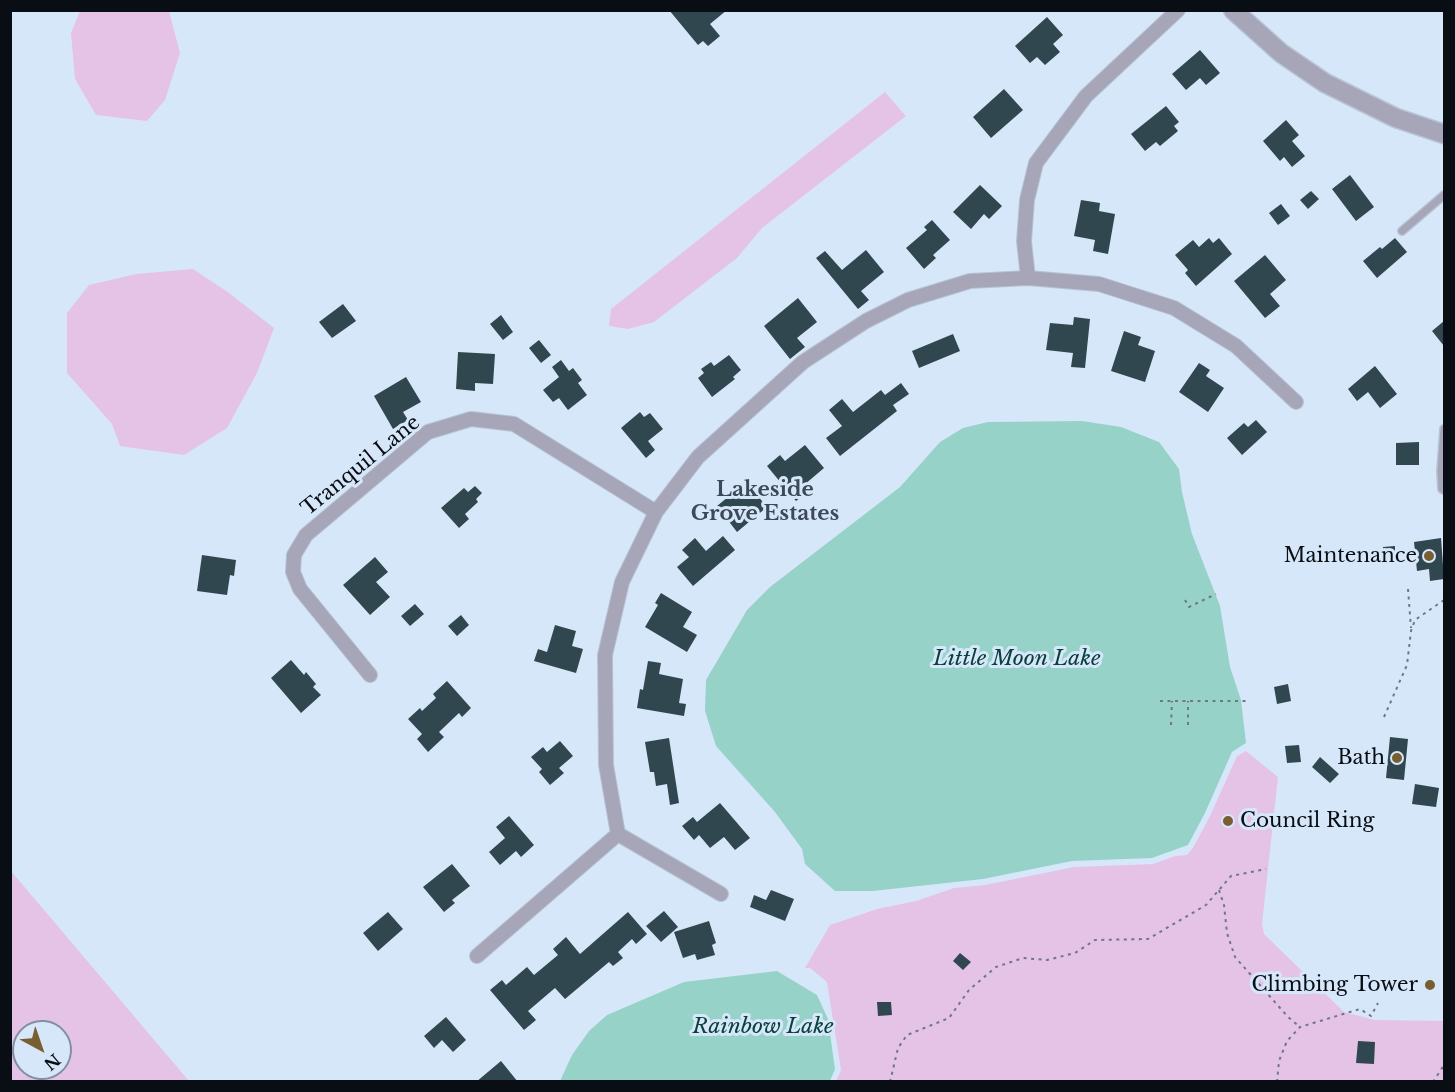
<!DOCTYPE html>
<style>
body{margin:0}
#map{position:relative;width:1455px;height:1092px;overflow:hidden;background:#d7e7fa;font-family:"Libre Baskerville",serif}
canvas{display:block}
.frame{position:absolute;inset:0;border:12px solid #090e14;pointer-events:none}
.north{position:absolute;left:12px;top:1020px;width:60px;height:60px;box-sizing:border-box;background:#d7e7fa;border:2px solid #85909e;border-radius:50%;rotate:140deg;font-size:16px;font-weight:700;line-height:24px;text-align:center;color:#090e14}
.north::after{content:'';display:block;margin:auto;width:21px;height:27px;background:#785e30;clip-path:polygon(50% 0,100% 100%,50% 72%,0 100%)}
</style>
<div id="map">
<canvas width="1455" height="1092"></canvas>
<div class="frame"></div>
<div class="north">N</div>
</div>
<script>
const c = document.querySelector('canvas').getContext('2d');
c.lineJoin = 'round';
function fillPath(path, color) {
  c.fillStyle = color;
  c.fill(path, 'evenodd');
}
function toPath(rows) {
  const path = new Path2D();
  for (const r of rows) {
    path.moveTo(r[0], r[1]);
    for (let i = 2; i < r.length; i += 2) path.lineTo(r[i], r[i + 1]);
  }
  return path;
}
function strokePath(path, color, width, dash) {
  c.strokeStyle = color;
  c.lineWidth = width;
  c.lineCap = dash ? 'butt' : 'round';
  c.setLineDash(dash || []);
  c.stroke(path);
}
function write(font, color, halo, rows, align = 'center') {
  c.font = font + ' "Libre Baskerville",serif';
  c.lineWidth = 6;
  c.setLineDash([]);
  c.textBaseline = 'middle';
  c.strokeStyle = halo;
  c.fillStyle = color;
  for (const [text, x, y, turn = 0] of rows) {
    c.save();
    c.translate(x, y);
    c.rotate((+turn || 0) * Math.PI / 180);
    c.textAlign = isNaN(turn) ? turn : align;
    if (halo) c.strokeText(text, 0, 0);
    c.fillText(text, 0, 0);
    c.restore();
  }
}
const green = toPath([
 [80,11,169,11,180,53,165,100,147,121,96,115,75,79,71,33],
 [885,92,906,116,762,228,737,258,654,322,628,329,609,326,611,309],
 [193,269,229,293,274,328,257,373,227,428,184,455,120,446,112,424,67,373,67,313,89,285,136,274],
 [1246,751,1278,777,1262,924,1264,934,1344,1012,1375,1020,1444,1021,1444,1081,836,1081,841,1070,827,982,810,968,805,968,830,925,877,909,916,901,954,888,985,885,1074,867,1153,864,1175,856,1187,855,1193,848,1210,816,1237,756],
 [11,871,189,1081,11,1081],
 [24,1032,60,1032,60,1068,24,1068]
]);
const water = toPath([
 [1082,421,1121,427,1159,442,1179,469,1182,492,1192,534,1220,606,1230,667,1241,700,1246,743,1232,752,1205,813,1188,845,1152,858,1072,861,983,879,873,891,835,891,805,864,802,849,775,812,716,746,705,711,706,680,747,610,770,587,900,487,940,442,963,428,988,422],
 [777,971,817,995,828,1019,835,1069,830,1081,560,1081,572,1055,589,1031,607,1015,684,982]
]);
const building = toPath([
 [669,10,727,10,710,24,720,36,708,46,703,41,698,45],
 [1047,17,1063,35,1053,44,1060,52,1045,65,1037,57,1030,63,1015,46],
 [1200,50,1220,73,1206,85,1200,78,1186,90,1172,74],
 [1004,89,1023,110,991,138,973,117],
 [1166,106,1179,122,1174,126,1178,131,1160,146,1156,142,1145,151,1131,134],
 [1286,120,1299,135,1292,141,1305,156,1292,167,1284,157,1280,161,1263,141],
 [1350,175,1374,207,1356,221,1332,189],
 [980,185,1002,206,989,219,984,214,971,229,953,212],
 [1311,191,1319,199,1308,209,1300,200],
 [1081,200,1100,203,1099,211,1115,214,1108,254,1093,251,1095,240,1074,236],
 [1281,204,1290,216,1278,225,1269,213],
 [932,220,950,240,933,255,936,258,924,269,906,248,927,230,924,227],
 [1209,238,1213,243,1219,238,1232,254,1196,286,1185,273,1188,270,1175,255,1193,240,1199,247],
 [1395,238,1407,252,1377,278,1363,261,1380,247,1382,249],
 [866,250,884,272,861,291,869,300,858,309,816,258,825,251,842,270],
 [1265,255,1286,280,1270,294,1280,306,1265,318,1234,281],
 [798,298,817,322,797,338,805,347,790,359,764,326],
 [343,304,356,321,332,338,319,322],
 [501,315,513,332,503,340,490,324],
 [1074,317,1090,319,1085,368,1071,367,1073,353,1046,350,1050,323,1073,325],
 [1444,321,1444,346,1432,331],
 [1124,331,1141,337,1138,345,1155,351,1145,382,1111,371],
 [953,334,960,351,919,368,912,351],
 [539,340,551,355,541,363,529,348],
 [458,352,495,354,493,384,475,383,475,391,456,389],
 [729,355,741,370,733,377,735,379,712,397,698,378,704,373,701,369,711,362,714,366],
 [561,360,569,371,573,368,582,380,578,383,587,395,568,410,559,398,553,402,543,390,559,377,552,367],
 [1199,363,1210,370,1206,376,1224,388,1208,412,1179,392],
 [1375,366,1397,394,1380,408,1368,392,1357,401,1348,389],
 [406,377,421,402,403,412,408,420,393,429,374,396],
 [901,383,909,394,893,405,897,411,840,456,826,438,842,426,829,410,842,399,853,412,881,390,885,395],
 [640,412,644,417,650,413,663,429,648,441,655,450,646,458,621,428],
 [1256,420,1267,432,1242,455,1227,438,1244,423,1248,427],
 [1419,442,1419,465,1396,465,1396,443],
 [805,445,824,468,804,485,809,491,796,501,767,466,780,455,785,461],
 [748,484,767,507,737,532,717,506,728,497,729,499],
 [475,486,482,493,476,499,478,502,465,514,469,519,459,528,441,508,464,488,468,492],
 [723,536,735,550,693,586,677,567,689,557,682,550,695,538,706,551],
 [1441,538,1444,579,1430,581,1429,569,1417,571,1414,542],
 [1395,546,1395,559,1383,560,1383,547],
 [202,555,236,560,234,576,230,575,227,595,197,591],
 [375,557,388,572,376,582,390,597,370,615,343,585],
 [661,593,692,612,683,627,697,635,687,652,645,627,658,605,655,603],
 [415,604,424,614,410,626,401,616],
 [461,615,469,625,457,636,448,626],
 [555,625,576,631,572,646,583,649,576,673,534,661,538,649,547,652],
 [291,660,304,675,306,672,316,684,313,687,321,695,301,713,271,678],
 [648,661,661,663,659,674,683,679,679,703,686,704,684,716,637,708,640,689,643,690],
 [447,681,471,708,462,717,459,713,439,732,444,737,428,752,417,739,422,734,408,719,420,708,422,711,436,698,433,694],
 [1288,684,1291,701,1277,704,1274,687],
 [1390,737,1408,739,1404,780,1386,778],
 [669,738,679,803,670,805,667,784,656,786,654,772,650,772,645,742],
 [560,741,573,756,559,768,564,773,550,785,539,772,542,769,531,757,543,747,547,752],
 [1299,745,1301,762,1287,763,1285,746],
 [1320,757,1339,774,1330,783,1312,767],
 [1415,784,1439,788,1436,807,1412,804],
 [720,803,750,838,735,850,724,837,710,848,699,835,694,840,682,826,693,817,697,822],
 [509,816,534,845,521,857,516,851,500,865,489,852,505,838,496,827],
 [452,864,470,886,452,900,455,903,444,912,423,887],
 [771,890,794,899,785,921,750,907,754,895,766,900],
 [664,911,678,927,661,942,646,926],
 [388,912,403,929,378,951,363,933],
 [628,912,647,934,636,944,632,939,618,952,623,958,613,966,609,962,565,999,555,988,528,1011,536,1020,524,1030,490,990,502,980,506,985,527,967,534,975,558,955,553,949,566,937,580,954],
 [709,921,716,943,712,945,715,955,697,960,695,954,683,958,674,932],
 [960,953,971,962,963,970,953,961],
 [877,1002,891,1002,892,1015,878,1016],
 [446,1017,466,1040,453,1052,442,1040,434,1048,424,1036],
 [1358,1041,1375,1042,1374,1064,1356,1063],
 [501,1061,518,1082,476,1082]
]);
const path = toPath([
 [1408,589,1411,628],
 [1185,600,1189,607,1216,594],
 [1160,701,1246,701],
 [1384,717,1407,665,1411,631,1415,620,1444,600],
 [1171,725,1172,701],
 [1188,725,1188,701],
 [1219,890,1224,905,1227,933,1235,957,1288,1017,1300,1027],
 [890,1082,898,1048,907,1035,949,1018,969,990,996,967,1023,958,1047,960,1075,953,1095,940,1148,939,1206,905,1231,876,1266,869],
 [1277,1082,1279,1061,1287,1041,1300,1027,1360,1009,1371,1016,1378,1003],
 [1433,1082,1444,1065]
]);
const service = toPath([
 [1402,231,1444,195],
 [1444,429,1441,471,1442,489,1444,490]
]);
const minor = toPath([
 [1028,278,1024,241,1027,200,1036,163,1086,96,1178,10],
 [370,675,300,589,293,572,294,555,306,535,428,432,471,419,514,424,656,512],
 [721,894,618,834,606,765,605,655,622,582,656,512,698,457,803,362,866,321,908,300,970,281,1028,278,1099,284,1174,308,1236,346,1296,402],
 [477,956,618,834]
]);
const tertiary = toPath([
 [1233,10,1281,53,1325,83,1396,118,1444,134]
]);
const markers = [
 [1429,556,6,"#785e30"],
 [1397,758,6,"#785e30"],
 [1228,821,6,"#785e30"],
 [1430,985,6,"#785e30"]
];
const streetNames = [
 ["Tranquil Lane",361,466,-39]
];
const poiNames = [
 ["Maintenance",1417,556],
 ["Bath",1385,758],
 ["Council Ring",1240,821,"left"],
 ["Climbing Tower",1418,985]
];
const neighbourhoodNames = [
 ["Lakeside",765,490],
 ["Grove Estates",765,514]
];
const waterNames = [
 ["Little Moon Lake",1017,659],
 ["Rainbow Lake",763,1027]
];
fillPath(green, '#e4c3e7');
fillPath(water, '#97d2c9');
fillPath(building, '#30474f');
strokePath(service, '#b6c4d5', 10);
strokePath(minor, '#b6c4d5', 16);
strokePath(tertiary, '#b6c4d5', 21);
strokePath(path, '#6e7884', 2, [3, 4.5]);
strokePath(service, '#a7a6b9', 7);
strokePath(minor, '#a7a6b9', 14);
strokePath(tertiary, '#a7a6b9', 18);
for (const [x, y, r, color] of markers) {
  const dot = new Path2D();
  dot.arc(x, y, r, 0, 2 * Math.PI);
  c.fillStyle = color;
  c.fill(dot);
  strokePath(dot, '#d7e7fa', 2);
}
write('20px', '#090e14', '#d7e7fa', streetNames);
write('20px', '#090e14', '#d7e7fa', poiNames, 'right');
write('bold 21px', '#3c4958', '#d7e7fa', neighbourhoodNames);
write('italic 21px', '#08403a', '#d7e7fa', waterNames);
</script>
